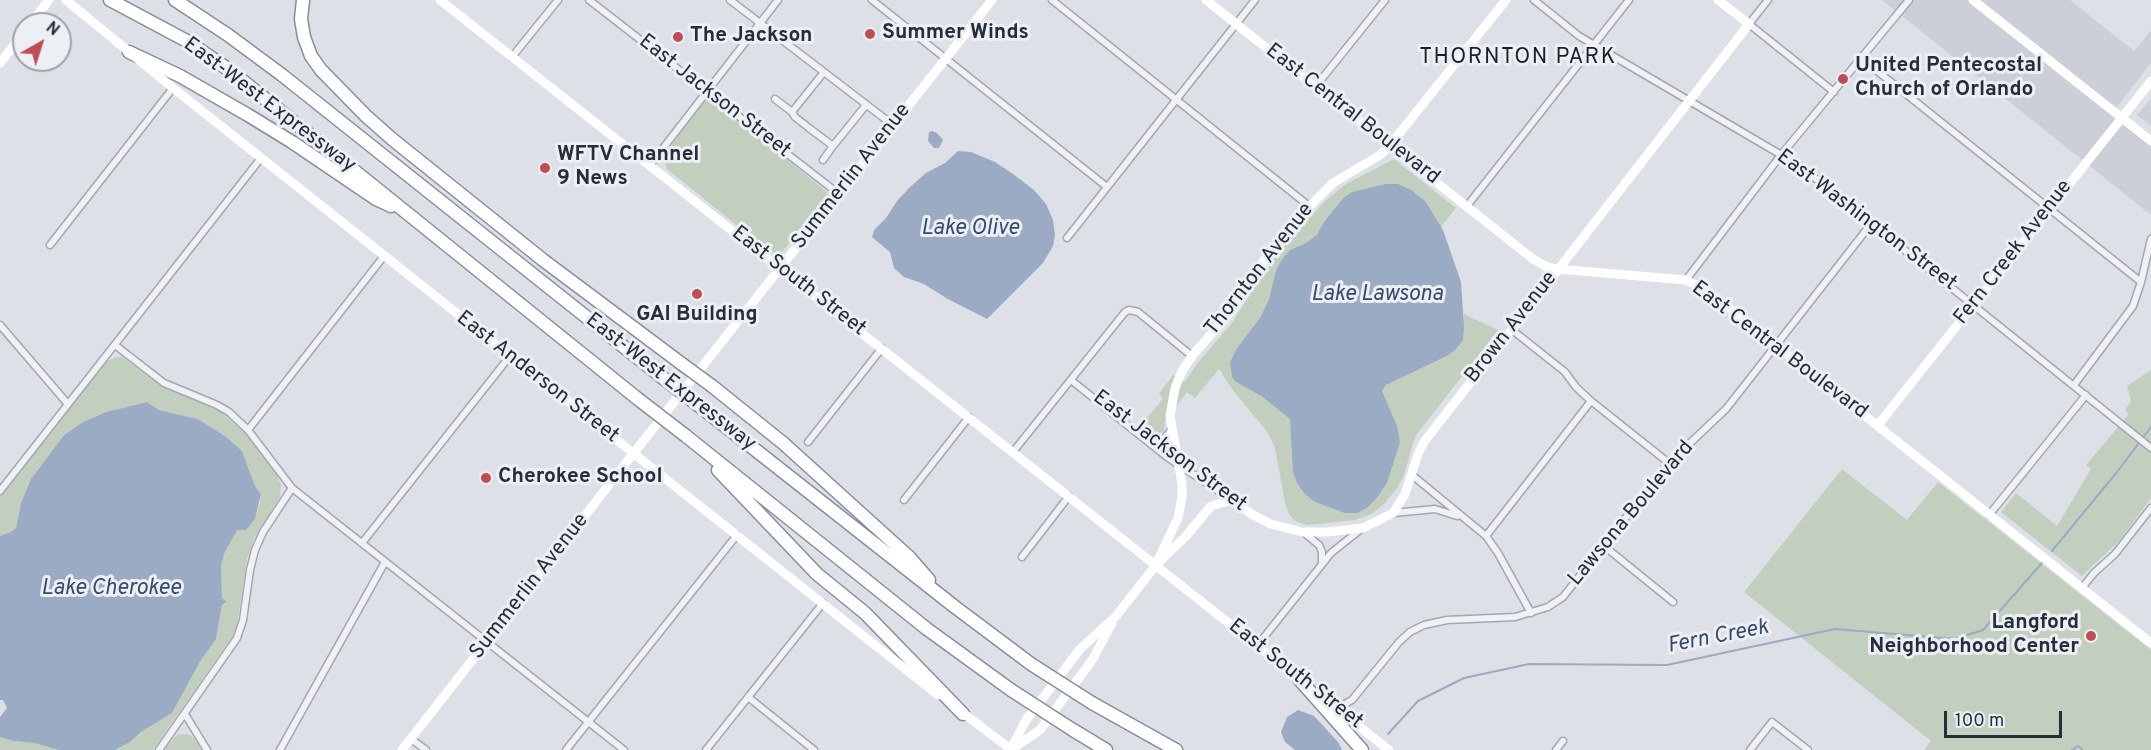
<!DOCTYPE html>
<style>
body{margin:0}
#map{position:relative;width:2151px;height:750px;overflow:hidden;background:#dde0e6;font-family:Overpass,sans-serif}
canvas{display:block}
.north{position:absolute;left:12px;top:12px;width:60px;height:60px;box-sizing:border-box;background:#eceff3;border:2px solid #9ea1a9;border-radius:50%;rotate:39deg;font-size:16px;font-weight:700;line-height:24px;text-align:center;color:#282d3b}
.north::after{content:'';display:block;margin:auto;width:21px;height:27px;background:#c04c55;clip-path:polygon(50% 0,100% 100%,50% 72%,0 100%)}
.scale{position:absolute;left:1944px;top:711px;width:118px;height:27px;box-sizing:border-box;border:3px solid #282d3b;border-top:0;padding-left:8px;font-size:18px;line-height:21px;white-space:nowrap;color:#282d3b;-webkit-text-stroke:4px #eceff3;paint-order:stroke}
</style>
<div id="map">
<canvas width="2151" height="750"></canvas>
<div class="north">N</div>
<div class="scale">100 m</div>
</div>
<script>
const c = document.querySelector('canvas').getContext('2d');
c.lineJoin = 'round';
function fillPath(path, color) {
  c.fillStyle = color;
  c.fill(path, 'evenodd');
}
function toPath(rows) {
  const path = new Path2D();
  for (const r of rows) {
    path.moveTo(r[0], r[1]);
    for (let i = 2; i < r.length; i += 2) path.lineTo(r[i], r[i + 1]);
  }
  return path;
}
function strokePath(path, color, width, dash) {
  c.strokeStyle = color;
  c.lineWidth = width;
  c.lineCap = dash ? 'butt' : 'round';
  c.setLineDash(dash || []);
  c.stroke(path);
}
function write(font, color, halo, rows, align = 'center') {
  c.font = font + ' Overpass,sans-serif';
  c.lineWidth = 6;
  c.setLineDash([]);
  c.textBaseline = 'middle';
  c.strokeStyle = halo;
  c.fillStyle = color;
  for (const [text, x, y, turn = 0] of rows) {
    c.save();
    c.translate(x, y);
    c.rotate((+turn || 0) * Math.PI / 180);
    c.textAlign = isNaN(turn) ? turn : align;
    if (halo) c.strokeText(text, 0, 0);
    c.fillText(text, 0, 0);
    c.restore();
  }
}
const built = toPath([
 [1882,0,2070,0,2134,51,2151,30,2151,63,2114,111,2151,141,2151,215],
 [2151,98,2151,126,2137,115]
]);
const green = toPath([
 [707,100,715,103,826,191,828,195,826,203,807,222,782,252,777,254,770,252,667,169,665,163,666,153,698,109],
 [1394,159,1456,208,1441,227,1426,202,1369,189,1352,192,1344,197,1324,222,1318,235,1306,243,1290,250,1276,270,1269,299,1260,318,1237,348,1236,382,1261,396,1290,419,1292,436,1315,502,1343,513,1358,513,1367,508,1377,498,1387,483,1400,442,1382,391,1386,385,1447,356,1464,326,1464,314,1498,330,1417,434,1413,443,1404,475,1397,488,1385,503,1372,514,1355,520,1307,525,1295,521,1289,514,1285,503,1275,448,1268,433,1232,389,1219,369,1195,398,1187,392,1165,421,1164,430,1154,438,1140,426,1163,399,1159,394,1173,375,1185,382,1196,365,1231,324,1280,249,1325,201,1346,184],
 [117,357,122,357,162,387,219,410,246,434,276,474,281,485,280,497,254,539,247,559,236,631,153,750,115,750,130,742,141,732,172,713,201,660,216,639,222,605,226,604,226,601,222,598,221,566,224,554,237,529,255,519,260,503,261,494,255,486,242,451,225,436,198,419,159,410,147,402,106,412,83,422,64,435,31,479,21,503,16,528,11,532,0,536,0,496,107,361],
 [2151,370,2151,498,2119,541,2082,576,2001,512,2016,493,2057,526,2091,469,2086,465,2129,414,2125,410,2131,401,2127,386],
 [1842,469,1907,520,1938,482,2151,650,2151,750,1924,750,1931,741,1744,592],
 [187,734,194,738,202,750,164,750,177,735],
 [0,737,13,741,34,743,59,750,0,750]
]);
const water = toPath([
 [932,131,937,133,943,140,939,148,934,148,928,141,929,132],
 [958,151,971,152,995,162,1013,174,1034,190,1046,204,1053,220,1055,235,1053,246,1043,263,987,319,946,298,924,284,904,277,894,268,890,252,872,237,874,230,886,218,897,201,910,187,926,173,945,163],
 [1386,184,1398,184,1411,190,1426,202,1443,230,1461,282,1464,326,1463,340,1456,349,1447,356,1386,385,1382,391,1397,426,1400,442,1397,452,1387,483,1377,498,1367,508,1358,513,1344,513,1315,502,1304,493,1297,483,1293,472,1290,419,1261,396,1236,382,1232,377,1230,362,1237,348,1260,318,1269,299,1276,270,1283,258,1290,250,1306,243,1317,235,1324,222,1344,197,1352,192],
 [147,402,159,410,198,419,225,436,242,451,255,486,261,494,255,519,246,530,237,530,224,554,221,566,222,598,227,602,222,605,216,639,201,660,172,713,141,732,130,742,115,750,59,750,34,743,13,741,0,737,0,717,7,708,3,700,0,700,0,536,11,532,16,528,21,503,31,479,64,435,83,422,106,412],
 [1298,710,1314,716,1338,742,1342,750,1295,750,1285,742,1281,732,1287,717]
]);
const stream = toPath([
 [2052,551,2117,472,2151,427],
 [1388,734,1418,701,1464,678,1529,664,1667,665,1835,629,1955,639,1983,630,2042,563],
 [2072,750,2078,746,2083,750]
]);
const street = toPath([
 [589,0,839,194],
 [730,0,893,125],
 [872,0,1107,187],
 [1052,0,1309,206],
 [1534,0,1579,36,1800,166,2151,448],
 [1768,0,1749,24,1834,92],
 [512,57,558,0],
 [1861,58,2141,282],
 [824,72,792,112,795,117,809,128,833,146,866,105],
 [1316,86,1385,0],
 [775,99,792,112],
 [823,160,833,146],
 [650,165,778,0],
 [1467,206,1629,0],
 [1067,238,1255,0],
 [50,245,173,88],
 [1686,280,1781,155,1909,0],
 [0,325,67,403],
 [1511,329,1565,372,1576,387,1591,401,1669,463],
 [115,345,164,383,217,405,229,412,248,430,292,488,624,750],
 [1071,380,1167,457,1232,500],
 [2074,385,2133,306,2141,282,2151,239],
 [248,430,384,256],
 [1148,439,1158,442,1163,440,1171,430],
 [808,442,882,348],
 [1013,452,1125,312,1129,310,1138,312,1192,356],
 [1412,475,1486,536,1498,553,1531,613],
 [0,491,261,158],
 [904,500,969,417],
 [1393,513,1435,509,1457,516],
 [1989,515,2086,395],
 [1303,532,1319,545,1322,552,1322,564],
 [1486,536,1591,401],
 [362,543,510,356],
 [1604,546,1673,602],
 [1022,557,1069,496],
 [2082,588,2094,573,2115,554,2151,508],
 [1257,646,1331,553,1360,530],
 [748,697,814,750],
 [1336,709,1352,700,1399,642,1410,632,1424,625,1447,620,1515,617,1548,607,1563,597,1669,463,1726,409,1871,224],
 [185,714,207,750],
 [411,739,426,750],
 [159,750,237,638,243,620,250,570,255,550,263,532,292,488],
 [280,750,385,562],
 [566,750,737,535],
 [706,750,823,603],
 [1556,750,1563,741],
 [1750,750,1772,722,1808,750]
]);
const secondary = toPath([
 [66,0,173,88,938,695],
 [440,0,1302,681],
 [1206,0,1533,259,1547,267,1557,269,1686,280,1709,292,2151,643],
 [1973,0,2151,141],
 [30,24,49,0],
 [0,63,24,32],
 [1878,425,2151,81],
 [1158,560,1178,518,1182,497,1182,484,1170,416,1175,388,1182,371,1192,356,1233,309,1262,263,1287,229,1333,183,1380,155,1390,145,1506,0],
 [1318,694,1389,750],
 [959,710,1012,750],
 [1011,749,1026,720,1080,649,1116,616,1156,565,1186,536,1211,506,1232,500,1253,515,1271,524,1302,532,1327,532,1363,528,1393,513,1405,494,1418,454,1424,442,1749,24,1718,0],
 [1012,749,1040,730,1093,659,1112,623],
 [402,750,633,454,992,0]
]);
const highway = toPath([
 [110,0,185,40,228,69,638,399],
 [175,0,228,35,282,75,658,374],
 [303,0,301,19,304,37,311,56,321,70,366,116,392,139,543,260,682,364],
 [129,52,180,76,248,115,292,142,376,199,391,206],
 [712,386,783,443,909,557,929,580],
 [706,411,955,607,1031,664],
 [686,436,927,629,1011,690],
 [718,470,817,574,865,613,963,714],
 [1299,679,1362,750],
 [1092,703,1176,750],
 [1073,730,1106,750]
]);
const highwayBridge = toPath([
 [682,364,712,386],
 [658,374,706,411],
 [638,399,686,436],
 [1031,664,1092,703],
 [1011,690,1073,730]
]);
const markers = [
 [870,34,6,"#c04c55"],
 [678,37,6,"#c04c55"],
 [1843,79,6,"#c04c55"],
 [545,168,6,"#c04c55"],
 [697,294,6,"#c04c55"],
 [486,478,6,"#c04c55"],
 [2091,636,6,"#c04c55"]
];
const poiNames = [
 ["Summer Winds",882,34],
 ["The Jackson",690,37],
 ["United Pentecostal",1855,67],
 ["Church of Orlando",1855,91],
 ["WFTV Channel",557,156],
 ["9 News",557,180],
 ["GAI Building",697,316,"center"],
 ["Cherokee School",498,478],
 ["Langford",2079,624,"right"],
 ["Neighborhood Center",2079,648,"right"]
];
const streetNames = [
 ["East Jackson Street",714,97,38],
 ["East-West Expressway",269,106,37],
 ["East Central Boulevard",1352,115,38],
 ["Summerlin Avenue",852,177,-52],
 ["East Washington Street",1866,221,37],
 ["Fern Creek Avenue",2014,253,-52],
 ["Thornton Avenue",1260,270,-52],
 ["East South Street",798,282,38],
 ["Brown Avenue",1512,328,-52],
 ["East Central Boulevard",1779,351,37],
 ["East Anderson Street",537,378,38],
 ["East-West Expressway",670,383,38],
 ["East Jackson Street",1169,452,37],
 ["Lawsona Boulevard",1632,514,-50],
 ["Summerlin Avenue",530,587,-52],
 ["East South Street",1295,675,38]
];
const neighbourhoodNames = [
 ["THORNTON PARK",1518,59]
];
const waterNames = [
 ["Lake Olive",970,230],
 ["Lake Lawsona",1377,296],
 ["Lake Cherokee",111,590],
 ["Fern Creek",1718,638,-11]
];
fillPath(built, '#cccfd7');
fillPath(green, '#c2cfbf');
fillPath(water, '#9babc3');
strokePath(stream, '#9babc3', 2);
strokePath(street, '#a3a7af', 9);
strokePath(highway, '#868d9b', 15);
strokePath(street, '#eff1f4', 6);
strokePath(secondary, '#fff', 9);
strokePath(highway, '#fff', 12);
strokePath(highwayBridge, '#868d9b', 15, []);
strokePath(highwayBridge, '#fff', 12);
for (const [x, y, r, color] of markers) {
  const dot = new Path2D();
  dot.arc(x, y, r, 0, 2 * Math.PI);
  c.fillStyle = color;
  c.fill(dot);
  strokePath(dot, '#eceff3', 2);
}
write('bold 21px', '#282d3b', '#eceff3', poiNames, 'left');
write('21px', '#282d3b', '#eceff3', streetNames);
c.letterSpacing = '1.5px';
write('22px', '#1a1f2b', '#eceff3', neighbourhoodNames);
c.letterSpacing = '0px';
write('italic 22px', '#364a6a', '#eceff3', waterNames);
</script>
